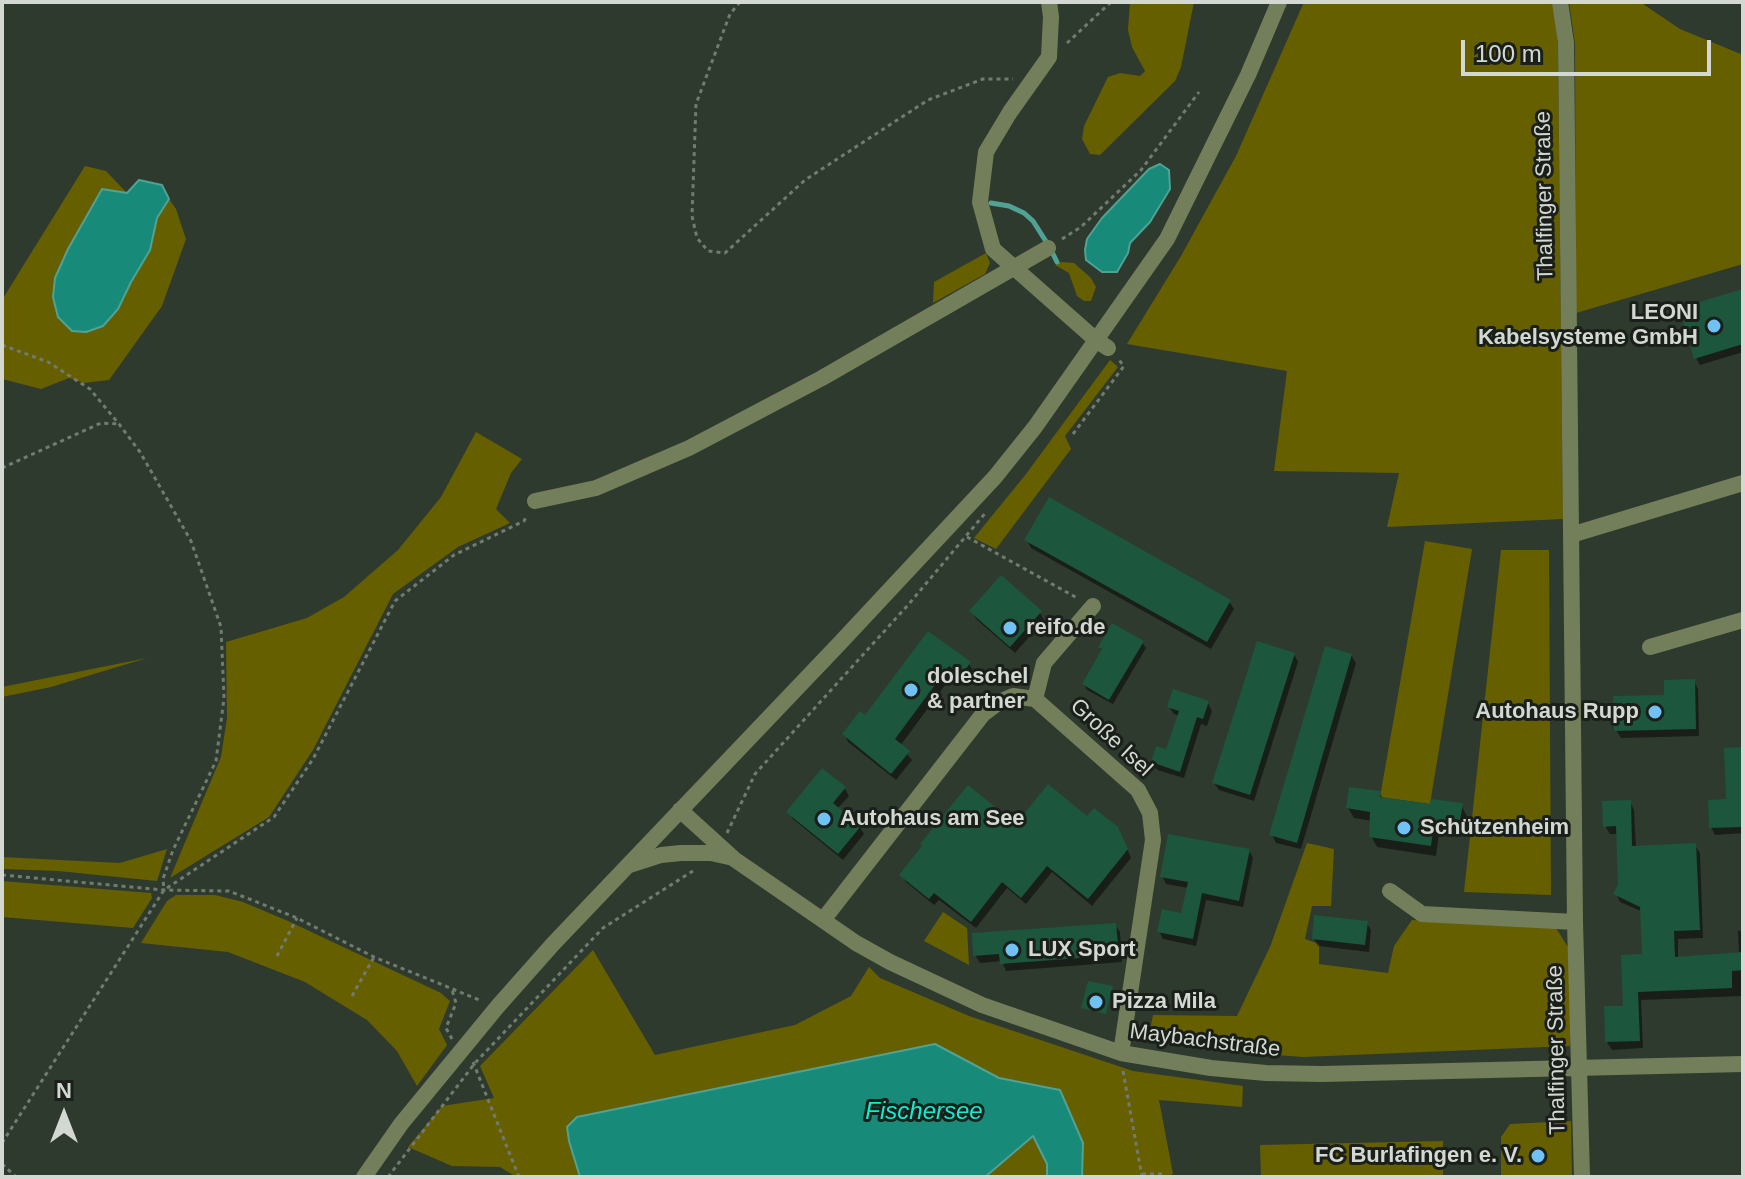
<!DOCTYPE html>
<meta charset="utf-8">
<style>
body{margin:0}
#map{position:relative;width:1745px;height:1179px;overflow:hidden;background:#2f3a2e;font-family:Arial,sans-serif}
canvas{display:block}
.frame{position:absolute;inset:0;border:4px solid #d3d9d2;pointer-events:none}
.north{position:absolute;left:24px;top:1075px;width:80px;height:80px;-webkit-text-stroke:6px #1b1f1a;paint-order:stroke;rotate:0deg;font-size:22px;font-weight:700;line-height:32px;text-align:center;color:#d3d9d2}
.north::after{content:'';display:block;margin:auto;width:28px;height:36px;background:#d3d9d2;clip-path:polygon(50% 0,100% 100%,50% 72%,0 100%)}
.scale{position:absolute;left:1461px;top:40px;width:250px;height:36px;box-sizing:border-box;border:4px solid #d3d9d2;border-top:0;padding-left:10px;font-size:24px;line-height:28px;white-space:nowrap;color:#d3d9d2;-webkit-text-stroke:6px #1b1f1a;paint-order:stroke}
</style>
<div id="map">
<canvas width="1745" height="1179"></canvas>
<div class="frame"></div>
<div class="north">N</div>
<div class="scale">100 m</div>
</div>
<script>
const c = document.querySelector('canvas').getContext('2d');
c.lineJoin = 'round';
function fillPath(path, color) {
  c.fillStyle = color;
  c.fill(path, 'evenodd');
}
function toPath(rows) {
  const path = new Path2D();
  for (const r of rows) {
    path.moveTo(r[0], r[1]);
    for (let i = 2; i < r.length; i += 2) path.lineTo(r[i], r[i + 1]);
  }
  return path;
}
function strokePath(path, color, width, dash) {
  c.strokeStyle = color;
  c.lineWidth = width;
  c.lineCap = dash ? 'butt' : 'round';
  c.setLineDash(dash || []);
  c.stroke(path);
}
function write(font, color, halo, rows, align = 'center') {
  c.font = font + ' Arial,sans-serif';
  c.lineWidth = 6;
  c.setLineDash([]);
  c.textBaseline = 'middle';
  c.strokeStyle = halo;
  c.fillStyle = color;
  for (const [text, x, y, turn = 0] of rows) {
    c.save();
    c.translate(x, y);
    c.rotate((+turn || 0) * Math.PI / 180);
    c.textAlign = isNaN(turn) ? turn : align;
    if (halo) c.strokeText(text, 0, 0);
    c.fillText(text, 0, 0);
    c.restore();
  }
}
const green = toPath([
 [1130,2,1194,2,1181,67,1175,81,1100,155,1090,154,1082,139,1084,126,1108,77,1120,73,1140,76,1145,71,1132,47,1128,30],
 [1304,2,1553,2,1558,46,1563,519,1387,527,1399,473,1274,471,1287,371,1127,344,1181,256,1236,156],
 [1569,2,1640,2,1680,29,1743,55,1743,264,1576,313,1575,44],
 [85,166,106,171,127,193,101,189,68,249,55,278,118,309,131,282,150,250,157,218,169,199,176,209,186,239,162,306,109,380,84,383,69,378,41,389,2,379,2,300],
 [986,253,990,263,985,274,933,303,934,282],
 [1061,262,1074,263,1091,278,1096,287,1091,301,1084,301,1077,296,1069,273,1055,265],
 [1110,360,1118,367,1065,436,1071,449,996,549,974,538,1026,474],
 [476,432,522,459,511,473,496,509,510,523,458,547,393,594,313,750,269,817,170,878,221,757,227,718,226,642,307,618,344,597,398,550,441,497],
 [1425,541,1472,549,1430,804,1380,797],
 [1501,550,1549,550,1551,895,1464,892],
 [147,658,51,687,2,697,2,687],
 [1307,843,1334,849,1331,906,1312,906,1305,939,1319,944,1319,964,1388,973,1394,946,1412,920,1556,928,1573,955,1570,1046,1303,1057,1235,1052,1148,1040,1153,1015,1237,1016,1270,947],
 [167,849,157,881,58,871,2,869,2,857,120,863],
 [2,881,151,893,152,898,133,928,2,917],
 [176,895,215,895,243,902,288,921,441,993,450,1001,439,1029,447,1045,417,1086,397,1051,367,1020,305,982,228,952,141,943,167,901],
 [943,912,967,928,969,965,924,941],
 [593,950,655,1055,795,1025,851,996,869,967,880,978,969,1016,1133,1071,1243,1086,1242,1107,1159,1100,1173,1174,1167,1177,1082,1177,1083,1143,1060,1091,999,1078,934,1044,569,1141,580,1177,516,1177,500,1167,452,1166,408,1147,442,1106,494,1098,480,1066],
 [1571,1121,1572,1177,1501,1177,1501,1137,1510,1124],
 [1033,1136,1047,1164,1047,1177,985,1177],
 [1443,1141,1443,1177,1261,1177,1260,1145]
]);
const water = toPath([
 [1160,164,1169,170,1170,189,1150,222,1130,243,1128,253,1117,272,1102,272,1086,260,1085,250,1087,239,1102,218,1149,169,1160,164],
 [139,180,162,185,169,199,157,218,150,250,131,282,118,309,103,326,86,332,72,331,58,317,53,297,55,278,68,249,102,189,127,193,139,180],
 [935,1044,999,1078,1060,1090,1083,1143,1082,1177,1047,1177,1047,1164,1033,1136,985,1177,580,1177,569,1141,567,1127,577,1117,935,1044]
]);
const shadow = toPath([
 [1743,291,1743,352,1700,365,1696,358],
 [1027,540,1229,601,1234,609,1211,649,1031,548],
 [972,612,1040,613,1044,620,1015,653,976,619],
 [929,634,969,664,973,671,966,681,954,673,900,746,912,760,896,780,848,742,844,734,865,718],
 [1142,642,1146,648,1113,704,1087,690,1084,684,1103,651,1100,647],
 [1294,654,1298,662,1254,801,1219,790,1214,783],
 [1351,655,1356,663,1301,849,1276,843,1272,835],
 [1694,681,1698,689,1699,736,1621,738,1616,730],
 [1208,703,1212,711,1207,726,1201,724,1184,778,1157,770,1153,762,1167,751,1179,716,1174,714,1169,707],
 [1743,749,1743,833,1715,835,1711,827,1728,801],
 [845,789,849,796,837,809,860,827,864,834,843,860,793,819,789,812],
 [1380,793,1383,799,1432,807,1461,805,1467,816,1464,836,1439,833,1436,856,1377,847,1371,836,1372,821,1354,818,1348,808],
 [1630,802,1634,810,1636,848,1695,845,1700,853,1703,938,1678,939,1678,959,1739,954,1738,931,1743,930,1743,996,1641,1000,1643,1048,1612,1050,1607,1042,1625,1008,1644,956,1643,912,1620,902,1616,894,1620,884,1618,834,1610,834,1605,826],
 [1088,819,1122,837,1131,858,1092,906,1052,872,1026,904,1007,888,976,928,939,900,934,905,906,882,902,875,1016,826],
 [1249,850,1253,858,1243,907,1206,900,1196,946,1163,939,1159,931,1183,916,1188,888,1166,884,1162,876],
 [1366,922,1371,930,1369,952,1318,946,1314,939],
 [1115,925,1120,932,1122,962,1006,971,1002,961,980,963,975,955]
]);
const stream = toPath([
 [991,203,1009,206,1024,213,1033,221,1047,243],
 [1052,252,1057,262]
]);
const building = toPath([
 [1743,289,1743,344,1694,359,1679,308],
 [1049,497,1231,600,1207,642,1024,540],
 [1001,575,1042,611,1010,647,969,611],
 [1112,623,1144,641,1109,700,1082,684,1102,649,1098,647],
 [928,631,971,662,961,675,949,666,895,739,910,751,891,774,842,734,860,711,865,715],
 [1257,641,1295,653,1250,795,1212,783],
 [1325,646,1352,654,1297,843,1269,835],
 [1695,679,1696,729,1614,731,1613,696,1664,695,1664,680],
 [1173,689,1209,701,1203,719,1197,717,1180,772,1151,762,1156,746,1166,749,1179,711,1167,707],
 [1743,747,1743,827,1709,828,1708,800,1726,799,1724,748],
 [822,768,846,787,833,803,861,826,838,854,786,812],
 [1048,784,1087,816,1094,808,1118,827,1128,849,1088,899,1047,866,1021,898,1002,882,971,922,934,893,929,899,899,875,922,846,920,844,968,785,1016,824],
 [1349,787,1381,791,1380,797,1430,804,1431,799,1463,803,1459,827,1434,823,1431,846,1369,837,1370,812,1346,808],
 [1631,800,1632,846,1696,843,1700,930,1674,931,1675,957,1743,952,1743,970,1732,971,1732,988,1638,992,1640,1041,1605,1042,1604,1006,1623,1006,1621,955,1642,954,1640,907,1613,894,1618,884,1616,826,1603,827,1602,801],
 [1168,834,1250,849,1239,901,1202,893,1193,939,1157,932,1162,909,1181,913,1188,882,1160,877],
 [1314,915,1368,921,1365,945,1312,939],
 [1116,923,1119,955,1000,964,999,954,973,956,972,933],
 [1088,981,1113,986,1106,1014,1081,1008]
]);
const path = toPath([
 [740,2,730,14,696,104,692,216,697,238,708,251,725,253,805,180,928,100,983,79,1013,79],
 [1067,43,1111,2],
 [1062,239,1081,227,1141,170,1199,92],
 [2,345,48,362,90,389,119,424,140,452,191,541,221,627,224,698,216,761,173,850,163,879,164,890],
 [1073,434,1124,366,1119,360],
 [2,468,101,423,119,424],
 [967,537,1079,599],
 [727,833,755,774,908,605,987,511],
 [2,875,164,890,229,891,297,918,374,957,482,1001],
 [277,956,297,918],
 [352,996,374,957],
 [452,1039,446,1028,456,1003,452,990],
 [473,1062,519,1177],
 [1123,1071,1142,1177],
 [2,1143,164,890,274,817,313,759,395,601,454,555,524,521,527,515],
 [2,1164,16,1177],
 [1142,1174,1162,1174,1163,1177],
 [388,1177,475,1063,603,928,696,869]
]);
const minor = toPath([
 [1049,2,1051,17,1049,57,1010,112,986,152,980,202,993,249,1096,340,1108,348],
 [1560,2,1566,43,1575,922,1582,1177],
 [535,501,596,488,689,448,822,378,1048,248],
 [1571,535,1743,483],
 [1650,647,1743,620],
 [1035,699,1044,663,1093,606],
 [680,810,734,859,856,943,890,962,982,1005,1121,1053,1211,1068,1266,1073,1322,1074,1743,1064],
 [630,865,661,855,681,853,711,853,729,857],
 [1390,891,1422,914,1575,922],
 [823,920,983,714,999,702,1013,696,1035,699,1138,790,1150,813,1153,840,1121,1053],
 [364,1177,401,1124,498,1006,553,944,840,643,995,477,1035,427,1167,239,1248,75,1279,2]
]);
const markers = [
 [1714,326,8,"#70c2f4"],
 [1010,628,8,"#70c2f4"],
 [911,690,8,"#70c2f4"],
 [1655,712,8,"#70c2f4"],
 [824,819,8,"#70c2f4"],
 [1404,828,8,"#70c2f4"],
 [1012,950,8,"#70c2f4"],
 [1096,1002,8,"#70c2f4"],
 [1538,1156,8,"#70c2f4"]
];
const streetNames = [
 ["Thalfinger Straße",1545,196,-91],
 ["Große Isel",1111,738,43],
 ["Maybachstraße",1205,1041,7],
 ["Thalfinger Straße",1557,1050,-91]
];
const poiNames = [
 ["LEONI",1698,313,"right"],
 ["Kabelsysteme GmbH",1698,338,"right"],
 ["reifo.de",1026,628],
 ["doleschel",927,677],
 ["& partner",927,702],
 ["Autohaus Rupp",1639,712,"right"],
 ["Autohaus am See",840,819],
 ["Schützenheim",1420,828],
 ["LUX Sport",1028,950],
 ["Pizza Mila",1112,1002],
 ["FC Burlafingen e. V.",1522,1156,"right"]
];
const waterNames = [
 ["Fischersee",924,1112]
];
fillPath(green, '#665f00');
fillPath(water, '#178a7a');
strokePath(water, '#4fa294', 2);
fillPath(shadow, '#0007');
strokePath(stream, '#4fa294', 5);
fillPath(building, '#1c563d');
strokePath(path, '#727b71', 3, [4, 4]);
strokePath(minor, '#737f5b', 16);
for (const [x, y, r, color] of markers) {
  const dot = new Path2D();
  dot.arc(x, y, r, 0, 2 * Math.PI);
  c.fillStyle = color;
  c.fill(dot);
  strokePath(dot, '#1b1f1a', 3);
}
write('22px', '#d3d9d2', '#1b1f1a', streetNames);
write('bold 22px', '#d3d9d2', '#1b1f1a', poiNames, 'left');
write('italic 24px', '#0eeed3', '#1b1f1a', waterNames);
</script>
